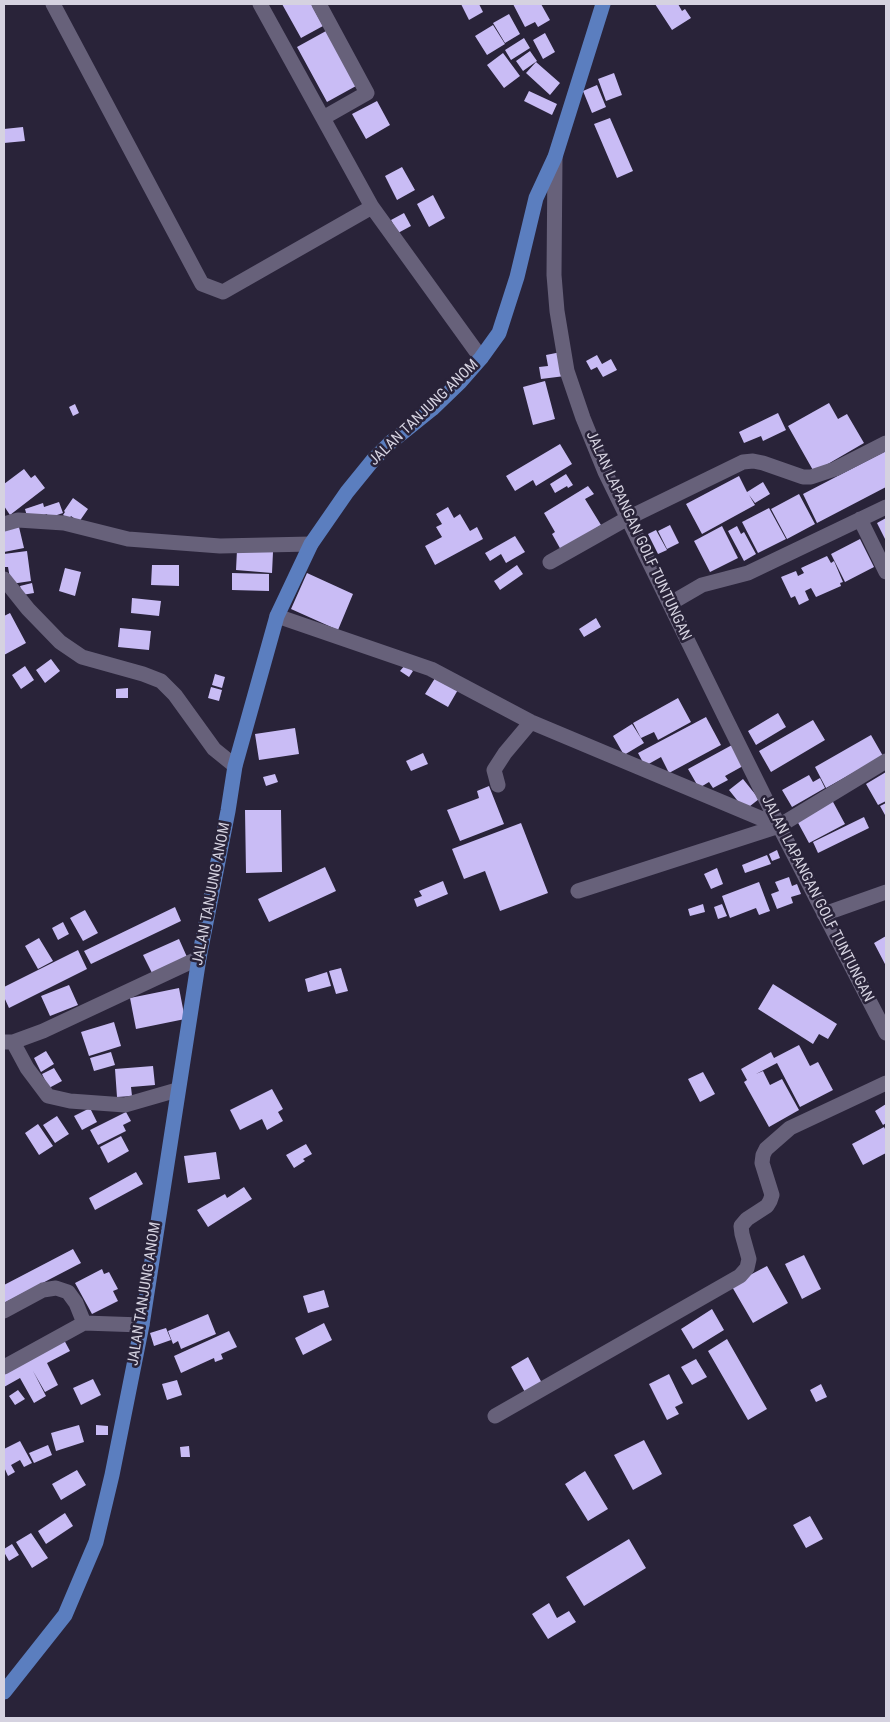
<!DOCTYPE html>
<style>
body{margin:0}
#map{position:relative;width:890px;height:1722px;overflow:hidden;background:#292339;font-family:"Roboto Condensed",sans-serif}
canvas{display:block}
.frame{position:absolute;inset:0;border:5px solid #d5d2e0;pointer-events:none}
</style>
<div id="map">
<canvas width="890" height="1722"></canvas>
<div class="frame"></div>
</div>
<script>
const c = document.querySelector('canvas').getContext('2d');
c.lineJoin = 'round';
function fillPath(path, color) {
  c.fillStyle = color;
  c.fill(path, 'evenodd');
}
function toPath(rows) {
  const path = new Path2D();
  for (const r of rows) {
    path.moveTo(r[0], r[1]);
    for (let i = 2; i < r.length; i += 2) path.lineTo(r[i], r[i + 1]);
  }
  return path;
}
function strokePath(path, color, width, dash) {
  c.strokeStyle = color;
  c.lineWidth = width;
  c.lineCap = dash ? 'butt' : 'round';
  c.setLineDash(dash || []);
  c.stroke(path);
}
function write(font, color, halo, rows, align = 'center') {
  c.font = font + ' "Roboto Condensed",sans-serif';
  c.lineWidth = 5;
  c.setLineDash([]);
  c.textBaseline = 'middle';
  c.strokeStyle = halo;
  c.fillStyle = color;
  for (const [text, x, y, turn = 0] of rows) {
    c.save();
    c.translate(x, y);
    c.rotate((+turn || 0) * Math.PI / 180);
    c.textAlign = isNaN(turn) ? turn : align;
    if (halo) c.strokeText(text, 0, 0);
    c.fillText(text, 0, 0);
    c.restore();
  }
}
const building = toPath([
 [282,4,311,4,323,26,301,38],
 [461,4,479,4,483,12,469,20],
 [513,4,541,4,550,20,538,27,535,22,525,27],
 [655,4,678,4,682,11,685,9,691,18,672,30],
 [509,14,520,34,505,43,493,23],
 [493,25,505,44,487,55,475,36],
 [326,31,356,86,327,102,297,47],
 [545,33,555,52,543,59,533,40],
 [524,38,530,48,511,60,505,50],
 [530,51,537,61,523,71,516,61],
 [503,53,520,76,504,88,487,65],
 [536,62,560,83,550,95,526,73],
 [614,73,622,95,606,101,598,79],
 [597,85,606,107,592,113,583,91],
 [529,91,557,104,552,115,524,101],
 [377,101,390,125,366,139,352,114],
 [610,118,633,171,617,178,594,124],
 [23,127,25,141,4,143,4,129],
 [402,167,415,190,397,200,385,176],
 [433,195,445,218,429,227,417,204],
 [404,213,411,226,398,233,391,220],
 [561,352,565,376,541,379,539,367,548,366,546,355],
 [597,355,602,364,611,359,617,370,603,377,597,367,591,370,586,361],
 [545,381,555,419,533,425,523,387],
 [829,403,838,419,847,414,864,443,814,472,788,426],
 [75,404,79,413,73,416,69,407],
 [778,413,786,430,763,441,761,436,744,443,739,432],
 [560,444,572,464,536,486,533,480,515,491,506,476],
 [886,451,886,487,817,523,803,494],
 [24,469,31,478,35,475,45,488,10,515,4,506,4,484],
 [566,474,573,485,568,488,567,486,555,493,550,484],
 [739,476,747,492,763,482,770,494,755,503,749,495,755,505,702,534,686,504],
 [588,486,594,494,585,499,601,525,561,550,552,534,555,532,544,513],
 [799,494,815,524,787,539,771,509],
 [73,498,88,509,79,522,71,516,69,519,63,515,65,512,64,511],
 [59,502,63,513,48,518,47,514,28,520,25,509,43,503,44,507],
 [448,507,454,518,460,514,470,531,477,527,483,539,435,565,425,546,442,537,436,527,442,524,436,514],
 [769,508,786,539,758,553,742,522],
 [886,518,886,541,877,523],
 [670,525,679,543,667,549,658,531],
 [722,526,738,558,710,572,694,541],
 [737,526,741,534,744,532,756,554,744,561,728,531],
 [19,527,24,548,4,552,4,530],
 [656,530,667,550,658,554,648,534],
 [515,536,525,552,506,563,501,554,490,561,485,553],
 [860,539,874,567,845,582,831,554],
 [237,550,273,552,272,573,236,570],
 [27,551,31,581,11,584,8,567,5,567,4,554],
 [827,556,831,563,834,561,843,582,840,583,841,586,816,597,811,588,805,591,809,600,799,605,795,596,791,598,781,577,796,571,798,576,804,573,801,568],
 [152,565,179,565,179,586,151,585],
 [517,565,523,574,500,590,494,581],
 [65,568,81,572,75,596,59,591],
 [232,573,269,574,269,591,232,590],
 [307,573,353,594,338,630,291,609],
 [32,583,34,593,22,595,20,586],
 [132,598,161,601,159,616,131,613],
 [10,613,26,643,4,655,4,616],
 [596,618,601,627,584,637,579,629],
 [120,628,151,631,149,650,118,647],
 [51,659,60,671,45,683,36,670],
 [405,665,413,671,409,677,400,671],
 [25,666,34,680,21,689,12,675],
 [215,674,225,677,222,688,212,685],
 [437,675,459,688,448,707,425,694],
 [211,687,222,690,219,701,208,698],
 [128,688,128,698,116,698,116,689],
 [678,698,691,722,658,740,654,732,641,738,633,723],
 [778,713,786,727,756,745,748,731],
 [706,717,721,745,669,773,661,757,645,766,638,753],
 [813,720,825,740,771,772,759,751],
 [632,724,644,743,624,755,613,736],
 [295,728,299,754,259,760,255,734],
 [871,735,883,756,826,788,815,767],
 [732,745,743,766,725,776,728,780,713,788,709,782,699,788,688,769],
 [423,753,428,764,411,771,406,761],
 [886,772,886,801,878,805,866,784],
 [275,774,278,782,266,786,263,777],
 [809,775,813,782,820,778,825,788,792,807,782,790],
 [743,779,759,799,745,810,729,790],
 [489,786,504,824,460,841,447,810,479,798,477,791],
 [832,800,845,824,809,843,796,819],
 [886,803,886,814,885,815,880,806],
 [245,810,281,810,282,872,246,873],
 [864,817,869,828,818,853,813,842],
 [521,823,548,893,500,911,485,871,464,879,452,849],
 [777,850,780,858,772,861,769,854],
 [767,855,771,864,745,873,742,865],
 [325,867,336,891,269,922,258,899],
 [717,868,723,884,711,889,704,874],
 [789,877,792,886,797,884,801,894,791,897,793,903,777,909,771,894,779,891,775,882],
 [443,881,448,894,417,907,414,899,422,896,419,891],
 [759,882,770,911,759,915,756,908,730,918,722,896],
 [703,904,705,912,690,916,688,909],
 [722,904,727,916,718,919,714,907],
 [175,907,181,921,91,964,84,951],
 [85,910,98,933,83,941,70,918],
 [63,922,69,934,58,940,52,928],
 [886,936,886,966,874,943],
 [39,938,53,961,38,969,25,946],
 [179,939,187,957,152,973,143,955],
 [78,950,87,969,9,1008,4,997,4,987],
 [341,968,348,991,336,994,329,971],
 [327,972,331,986,308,992,305,979],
 [773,984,837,1024,828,1039,819,1034,813,1044,758,1009],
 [69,985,78,1005,50,1016,41,996],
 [179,988,185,1019,136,1029,130,998],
 [114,1022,121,1046,89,1056,81,1032],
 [799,1045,810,1066,818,1062,833,1090,800,1107,777,1063,756,1074,763,1071,770,1085,782,1079,799,1110,769,1127,744,1082,747,1080,741,1069,771,1052,774,1058],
 [46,1051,54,1064,41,1072,34,1058],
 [111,1052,115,1065,94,1071,90,1058],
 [153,1066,155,1085,131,1087,132,1096,117,1097,115,1069],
 [54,1068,62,1081,49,1088,42,1074],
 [703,1072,715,1094,700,1102,688,1079],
 [272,1089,283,1109,278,1112,283,1121,267,1130,262,1119,240,1130,230,1110],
 [886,1104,886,1123,883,1125,875,1111],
 [90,1108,97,1122,82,1130,74,1116],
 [126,1112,131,1121,123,1125,126,1131,98,1145,90,1130],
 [57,1116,69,1134,55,1143,43,1125],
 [38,1124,53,1146,39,1155,25,1133],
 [884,1127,886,1131,886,1153,863,1165,852,1144],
 [121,1136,129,1151,108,1163,100,1147],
 [306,1144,312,1154,303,1159,305,1161,294,1168,286,1155],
 [216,1152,220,1179,188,1183,184,1156],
 [136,1172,143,1184,95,1210,89,1198],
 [244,1187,252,1199,208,1227,197,1210,225,1194,227,1198],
 [73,1249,81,1263,4,1303,4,1285],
 [804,1255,821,1289,802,1299,785,1264],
 [767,1266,788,1303,753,1323,731,1285],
 [102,1269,104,1274,109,1272,118,1289,113,1291,118,1301,92,1314,75,1283],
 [324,1290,329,1307,308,1313,303,1296],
 [712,1309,724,1330,693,1349,681,1329],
 [208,1314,216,1334,181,1349,178,1341,173,1344,168,1331],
 [324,1323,332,1340,303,1355,295,1338],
 [166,1328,171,1340,154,1346,150,1333],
 [229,1331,237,1347,221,1354,223,1359,215,1362,214,1358,181,1373,174,1356],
 [63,1338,70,1351,47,1363,58,1385,45,1392,33,1371,46,1396,34,1403,20,1378,4,1387,4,1369],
 [727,1339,767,1409,748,1420,708,1351],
 [528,1357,543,1385,526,1394,511,1367],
 [696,1359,707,1377,692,1385,681,1367],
 [669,1374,683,1403,675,1407,679,1414,667,1420,649,1384],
 [93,1379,101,1395,81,1405,73,1388],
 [177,1380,182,1395,167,1400,162,1384],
 [821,1384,827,1397,816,1402,810,1390],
 [18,1390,25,1399,15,1405,9,1396],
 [79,1425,84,1442,56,1451,51,1433],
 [96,1425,108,1426,108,1435,96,1435],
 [644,1440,662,1474,633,1490,614,1455],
 [20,1441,32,1463,24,1467,20,1460,11,1465,15,1472,8,1476,4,1467,4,1449],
 [48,1445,52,1455,34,1463,29,1453],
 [189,1446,190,1457,181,1457,180,1447],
 [77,1470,86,1485,61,1500,52,1484],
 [585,1471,608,1509,588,1521,565,1484],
 [65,1513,73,1526,46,1544,38,1531],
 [810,1516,823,1539,806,1548,793,1525],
 [31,1533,48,1558,32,1568,16,1542],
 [629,1539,646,1568,584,1606,566,1577],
 [12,1544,19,1555,9,1561,4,1552,4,1549],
 [549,1603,557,1618,569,1611,576,1622,548,1639,532,1614]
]);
const minor = toPath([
 [53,4,202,284,223,292,372,207],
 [260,4,372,207,481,358],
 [319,4,367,93,323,118],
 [555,157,554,275,557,311,567,371,583,418,605,472,726,719,779,826,886,1033],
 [860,519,886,572],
 [4,524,18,520,64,523,128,539,220,546,311,544],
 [550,562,628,518,743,462,753,461,763,463,803,477,811,477,835,469,886,443],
 [4,579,28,609,60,642,82,657,143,674,161,681,175,695,214,749,235,766],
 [671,603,702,585,748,573,886,507],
 [277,616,431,669,531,722,779,826],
 [498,785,494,770,505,753,531,722],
 [578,891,779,826,886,761],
 [824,914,886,892],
 [4,1042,13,1042,43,1031,199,958],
 [13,1042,27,1068,48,1096,70,1101,125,1105,177,1090],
 [4,1311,43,1290,56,1288,68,1292,76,1303,84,1323],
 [4,1367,84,1323,142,1325],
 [495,1416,740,1276,747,1268,749,1259,742,1234,741,1226,747,1219,767,1206,770,1201,772,1195,762,1163,763,1155,766,1149,790,1128,886,1083]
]);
const major = toPath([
 [4,1692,65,1615,96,1542,112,1475,142,1325,199,958,228,811,235,766,277,616,311,544,347,492,373,460,391,442,432,409,460,382,481,358,499,333,517,277,536,198,555,157,603,4]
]);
const streetNames = [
 ["JALAN TANJUNG ANOM",424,413,-44],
 ["JALAN LAPANGAN GOLF TUNTUNGAN",638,536,65],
 ["JALAN TANJUNG ANOM",212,894,-79],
 ["JALAN LAPANGAN GOLF TUNTUNGAN",817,899,63],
 ["JALAN TANJUNG ANOM",145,1294,-81]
];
fillPath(building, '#c9bcf5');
strokePath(minor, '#67617a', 15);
strokePath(major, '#5b7ebf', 15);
write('15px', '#d5d2e0', '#292339', streetNames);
</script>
